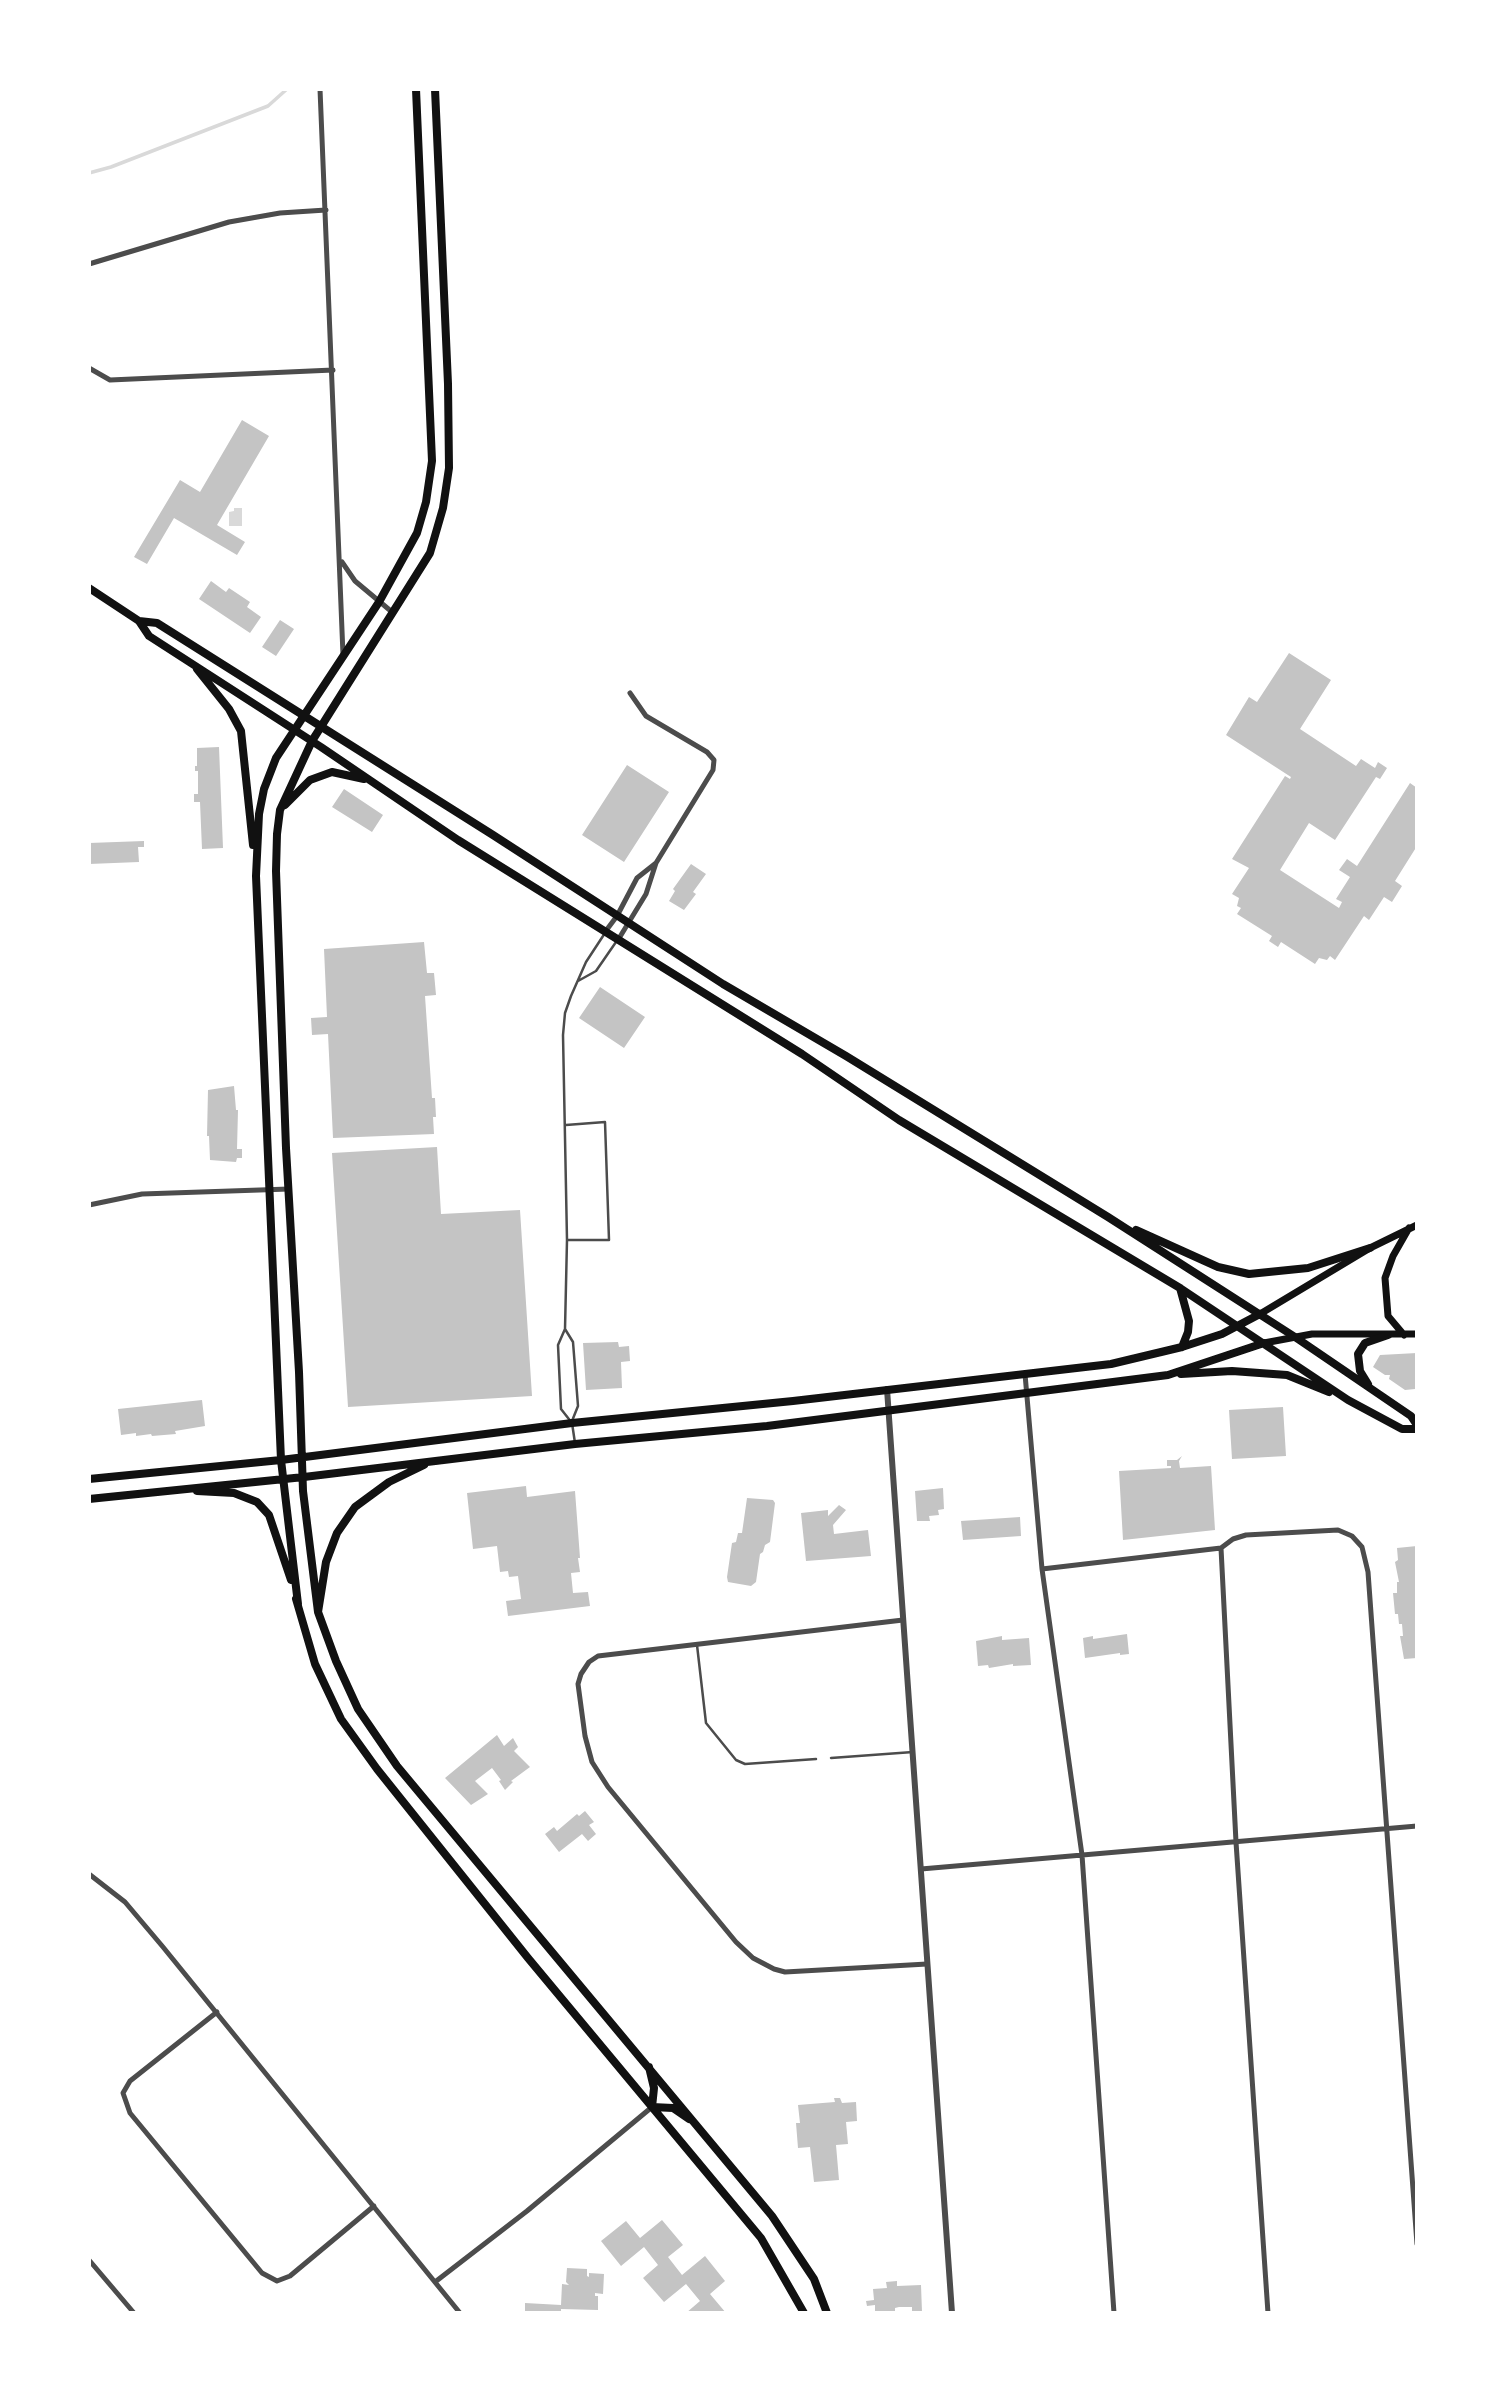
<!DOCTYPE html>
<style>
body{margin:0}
#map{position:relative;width:1506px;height:2402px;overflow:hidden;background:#fff;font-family:"Space Grotesk",sans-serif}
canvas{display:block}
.frame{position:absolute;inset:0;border:91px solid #fff;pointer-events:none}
</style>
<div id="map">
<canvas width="1506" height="2402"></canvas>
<div class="frame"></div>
</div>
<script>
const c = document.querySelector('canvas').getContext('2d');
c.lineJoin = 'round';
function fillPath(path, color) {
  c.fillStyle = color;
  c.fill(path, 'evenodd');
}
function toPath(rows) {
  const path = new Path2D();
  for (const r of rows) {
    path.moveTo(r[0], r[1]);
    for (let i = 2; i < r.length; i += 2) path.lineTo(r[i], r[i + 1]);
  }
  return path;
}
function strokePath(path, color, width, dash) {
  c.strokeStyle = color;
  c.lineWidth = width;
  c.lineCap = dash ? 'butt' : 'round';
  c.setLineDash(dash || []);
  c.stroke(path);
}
const water = toPath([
 [234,508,242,508,242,526,229,526,229,512,234,511]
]);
const stream = toPath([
 [89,173,111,167,268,106,287,89]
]);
const building = toPath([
 [242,420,269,436,217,525,245,542,237,555,174,518,147,564,134,557,180,480,200,492],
 [211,581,226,592,229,588,250,602,247,607,261,617,250,633,199,599],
 [280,620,294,629,276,656,262,647],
 [1289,653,1331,680,1300,729,1356,766,1361,759,1375,768,1378,762,1387,768,1380,779,1376,777,1335,840,1309,823,1280,870,1339,908,1342,902,1336,899,1350,877,1339,870,1347,859,1357,866,1410,783,1417,788,1417,846,1395,881,1402,886,1392,902,1384,897,1369,920,1364,916,1335,960,1330,956,1327,960,1319,958,1315,964,1281,942,1278,947,1269,941,1272,936,1237,914,1241,908,1237,906,1239,898,1232,894,1249,868,1232,859,1285,776,1290,779,1291,777,1226,735,1249,697,1257,702],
 [219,747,223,848,202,849,200,802,194,802,194,794,198,794,198,771,195,771,195,766,197,766,197,748],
 [627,765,669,792,624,862,582,835],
 [344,789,383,815,372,832,332,807],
 [144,841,144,847,138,847,139,862,89,864,89,843],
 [691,864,706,874,693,892,696,894,684,910,669,901,675,891,673,889],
 [424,942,427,973,434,973,436,995,425,996,432,1098,435,1098,436,1117,433,1117,434,1134,333,1138,328,1034,312,1035,311,1018,327,1017,324,949],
 [600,987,645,1017,624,1048,579,1018],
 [234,1086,236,1110,238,1110,237,1149,242,1149,242,1158,237,1158,236,1162,210,1160,209,1136,207,1136,208,1090],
 [437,1147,441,1214,520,1210,532,1396,348,1407,332,1153],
 [618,1342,619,1347,629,1346,630,1361,621,1362,622,1388,586,1390,583,1343],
 [1417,1353,1417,1386,1415,1389,1405,1390,1389,1379,1390,1375,1385,1375,1373,1367,1380,1355],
 [202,1400,205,1426,175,1431,176,1434,152,1436,151,1434,136,1436,136,1433,121,1435,118,1409],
 [1283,1407,1286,1456,1232,1459,1229,1410],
 [1182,1456,1179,1461,1180,1468,1211,1466,1215,1530,1123,1540,1119,1471,1171,1468,1171,1466,1167,1466,1167,1460,1177,1460],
 [526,1486,527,1497,575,1491,580,1558,578,1558,580,1572,571,1573,573,1593,588,1592,590,1606,508,1616,506,1601,521,1599,518,1576,509,1577,508,1571,500,1572,497,1546,473,1549,467,1493],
 [943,1488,944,1509,938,1510,939,1515,929,1516,930,1521,917,1521,915,1491],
 [747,1498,773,1500,775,1503,770,1542,765,1545,763,1552,760,1554,756,1582,751,1586,728,1582,727,1577,732,1543,736,1542,738,1533,742,1533],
 [839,1505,846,1510,833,1525,834,1534,868,1530,871,1556,806,1561,801,1513,828,1510,828,1516],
 [1020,1517,1021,1536,963,1540,961,1521],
 [1417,1546,1417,1658,1404,1659,1400,1636,1403,1636,1402,1624,1399,1624,1398,1614,1395,1614,1393,1593,1397,1593,1397,1582,1399,1582,1395,1562,1398,1560,1397,1548],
 [1127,1634,1129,1654,1120,1655,1120,1653,1085,1658,1083,1638,1093,1636,1093,1639],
 [1002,1636,1002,1640,1029,1638,1031,1665,1013,1666,1013,1664,989,1668,988,1665,978,1666,976,1641],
 [497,1735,504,1746,513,1738,518,1747,514,1751,530,1767,511,1781,513,1782,505,1790,499,1781,501,1780,492,1768,475,1781,488,1794,471,1805,445,1778],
 [585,1811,594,1822,589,1825,596,1834,588,1841,582,1834,559,1852,545,1834,554,1827,557,1831,577,1814,579,1816],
 [834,2098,840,2098,842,2103,856,2102,857,2121,846,2122,848,2144,836,2145,839,2180,814,2182,810,2147,798,2148,796,2123,800,2123,798,2105,835,2102],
 [662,2220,683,2245,668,2257,682,2275,705,2256,725,2281,710,2294,726,2313,686,2313,700,2301,686,2284,664,2302,643,2278,658,2265,644,2247,621,2266,601,2241,626,2221,640,2238],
 [567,2268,587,2269,587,2276,589,2277,589,2273,604,2274,603,2294,595,2293,595,2296,598,2296,598,2310,561,2309,561,2313,525,2313,525,2303,561,2305,562,2284,569,2285,566,2282],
 [897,2281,897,2286,921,2285,922,2312,912,2312,912,2307,899,2307,895,2308,895,2313,875,2313,875,2305,867,2306,866,2301,874,2300,873,2289,887,2288,886,2282]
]);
const service = toPath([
 [578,981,596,971,616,942],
 [566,1125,605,1122,609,1240,567,1240],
 [565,1329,573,1342,578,1406,572,1421],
 [575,1443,572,1423,561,1409,558,1345,565,1329,567,1240,563,1035,565,1013,571,996,586,962,605,933],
 [697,1645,706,1723,736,1760,745,1764,816,1759],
 [831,1758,913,1752]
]);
const minor = toPath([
 [320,89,343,655],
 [89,264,229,222,280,213,326,210],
 [89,368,110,380,333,370],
 [342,562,355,581,392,612],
 [605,932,617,916,637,878,656,863],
 [618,940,646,894,656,863,713,770,714,760,707,752,646,716,630,693],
 [89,1205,142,1194,289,1189],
 [1025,1374,1042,1569,1082,1855,1114,2313],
 [1221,1548,1236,1842,1268,2313],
 [1042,1569,1221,1548,1233,1539,1246,1535,1338,1530,1352,1536,1362,1547,1368,1572,1417,2244],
 [903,1620,598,1656,589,1662,581,1674,578,1684,585,1736,592,1762,608,1787,736,1942,753,1958,774,1969,785,1972,927,1964],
 [921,1869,1417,1826],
 [89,1874,125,1902,163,1947,460,2313],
 [217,2012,130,2081,123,2093,130,2113,262,2273,277,2281,290,2276,374,2206],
 [89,2260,134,2313],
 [435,2282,527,2211,652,2107]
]);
const tertiary = toPath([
 [887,1389,952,2313]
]);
const secondary = toPath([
 [1260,1314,1370,1248,1417,1225],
 [1404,1335,1388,1316,1385,1278,1393,1256,1409,1228],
 [1264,1343,1312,1334,1417,1334]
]);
const primary = toPath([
 [89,588,139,621,149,636,321,747,458,840,802,1054,899,1120,1180,1288,1348,1400,1402,1429,1417,1429],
 [139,621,157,623,493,835,723,984,846,1056,1108,1217,1295,1337,1411,1416,1417,1425],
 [197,669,229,709,241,731,253,845],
 [285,805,310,780,332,772,364,779],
 [1136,1230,1218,1267,1249,1274,1308,1268,1370,1248],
 [1180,1288,1189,1321,1188,1332,1182,1347],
 [1181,1374,1232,1371,1287,1375,1329,1392],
 [1368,1384,1360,1371,1358,1354,1365,1343,1388,1335],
 [424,1465,389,1482,355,1507,337,1533,326,1562,318,1612,336,1661,358,1709,397,1766,772,2216,814,2279,827,2313],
 [89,1479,281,1460,572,1423,793,1401,1111,1364,1182,1347,1222,1334,1260,1314],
 [197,1491,234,1493,257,1502,269,1515,291,1580],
 [89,1499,304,1477,575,1444,767,1426,1168,1375,1264,1343],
 [296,1599,315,1664,341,1719,377,1769,528,1958,761,2238,804,2313],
 [298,1604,281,1460,256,876,259,814,264,789,276,758,379,602,417,533,426,502,432,461,416,89],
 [318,1612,303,1491,299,1372,286,1148,276,871,277,834,280,810,312,741,430,553,443,508,449,468,448,384,435,89],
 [649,2067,654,2088,652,2107,673,2108,689,2119]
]);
fillPath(water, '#d9d9d9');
strokePath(stream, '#d9d9d9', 3.5);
fillPath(building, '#c4c4c4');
strokePath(service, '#4c4c4c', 2.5);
strokePath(minor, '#4c4c4c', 5);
strokePath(tertiary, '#4c4c4c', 6);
strokePath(secondary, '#111', 7);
strokePath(primary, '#111', 8);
</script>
